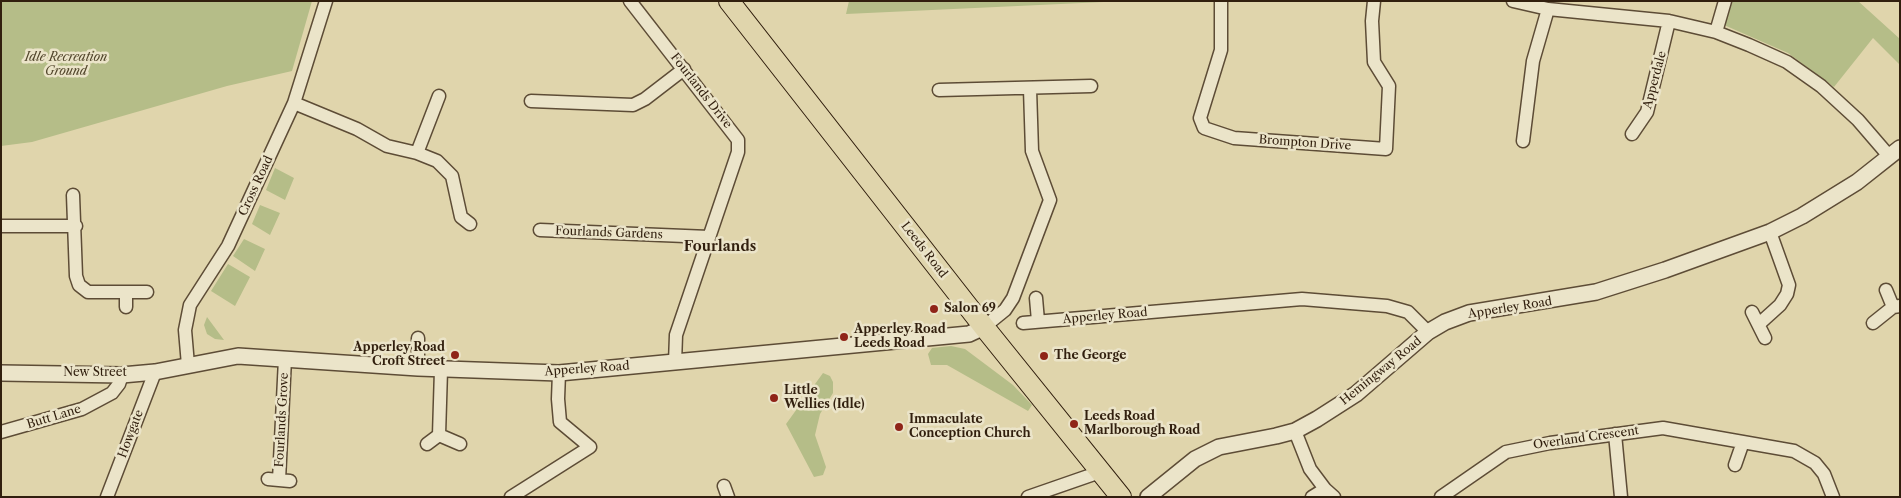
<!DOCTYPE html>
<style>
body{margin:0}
#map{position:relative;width:1901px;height:498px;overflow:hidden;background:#e0d5ac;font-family:"Libre Caslon Text",serif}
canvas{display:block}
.frame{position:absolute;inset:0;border:2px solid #311f0e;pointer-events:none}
</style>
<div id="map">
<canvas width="1901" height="498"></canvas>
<div class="frame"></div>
</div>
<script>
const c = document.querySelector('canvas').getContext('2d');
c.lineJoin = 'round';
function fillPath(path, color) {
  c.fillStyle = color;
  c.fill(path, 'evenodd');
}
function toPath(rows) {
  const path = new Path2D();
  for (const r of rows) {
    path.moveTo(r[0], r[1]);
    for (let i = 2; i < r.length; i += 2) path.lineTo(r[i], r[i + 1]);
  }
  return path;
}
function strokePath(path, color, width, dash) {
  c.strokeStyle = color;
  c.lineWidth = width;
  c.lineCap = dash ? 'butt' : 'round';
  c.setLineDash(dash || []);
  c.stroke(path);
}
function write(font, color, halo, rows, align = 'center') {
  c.font = font + ' "Libre Caslon Text",serif';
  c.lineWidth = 5;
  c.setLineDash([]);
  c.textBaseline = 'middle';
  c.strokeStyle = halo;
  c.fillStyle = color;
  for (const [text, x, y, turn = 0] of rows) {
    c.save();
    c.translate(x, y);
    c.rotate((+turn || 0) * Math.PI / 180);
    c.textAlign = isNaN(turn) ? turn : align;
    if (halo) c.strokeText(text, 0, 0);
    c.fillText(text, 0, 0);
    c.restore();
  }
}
const green = toPath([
 [1,1,312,1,292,71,227,86,32,142,1,146],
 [849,1,1125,1,846,14],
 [1728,1,1858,1,1900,39,1900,65,1873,38,1834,87,1788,53,1724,25],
 [275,168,294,178,285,200,266,190],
 [260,205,280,213,270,235,252,224],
 [244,239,265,249,255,271,233,256],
 [228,264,250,277,235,306,211,291],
 [207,317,224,340,215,339,207,334,204,325],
 [951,346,965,349,1013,385,1032,405,1028,411,947,365,931,365,928,354,932,348],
 [823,373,830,376,833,382,833,393,820,414,815,435,826,467,823,475,814,477,786,424]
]);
const minor = toPath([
 [630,1,738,140,738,152,676,335,675,363],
 [1221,1,1221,50,1200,118,1204,128,1234,138,1386,149,1389,86,1374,62,1372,21,1374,1],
 [1513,1,1548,9,1669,21,1716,32,1749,45,1787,62,1821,86,1858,120,1889,156],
 [1716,32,1725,1],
 [939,90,1091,86],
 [531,101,633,105,645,99,684,69],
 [294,103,357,129,387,146,417,153,437,161,452,176,461,217,470,224],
 [1632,134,1647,112,1669,21],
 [1523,141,1533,61,1548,9],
 [417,153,439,96],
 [73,195,76,276,79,285,88,292,147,292],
 [1,226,76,226],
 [540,230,709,237],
 [1886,290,1893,307],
 [126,292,126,307],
 [1036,298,1038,321],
 [1752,312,1765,338],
 [1023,323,1302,299,1387,306,1408,312,1428,332],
 [1873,323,1893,307,1900,306],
 [1759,324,1780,305,1787,294,1789,285,1770,232],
 [984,327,1005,310,1013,298,1050,200,1032,151,1030,89],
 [418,338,418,368],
 [188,365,185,330,190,305,228,246,294,103,326,1],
 [1295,431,1310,469,1325,489,1334,497],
 [1,432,82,409,112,393,119,384,122,375],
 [1615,434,1621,497],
 [439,435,460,444],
 [427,444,439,435,441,370],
 [1735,465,1743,442],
 [268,479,290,481],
 [279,480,285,359],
 [724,486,728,497],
 [107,497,155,372],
 [511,497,590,447,560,422,558,399,559,373],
 [1028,497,1100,472],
 [1312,497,1325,489],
 [1441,497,1506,452,1550,443,1663,428,1794,451,1815,463,1824,474,1833,497]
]);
const tertiary = toPath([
 [1,373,122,375,155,372,238,356,418,368,559,373,969,334,984,327],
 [1148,497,1195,459,1219,447,1276,436,1295,431,1317,419,1356,394,1428,332,1445,322,1469,313,1596,292,1665,270,1770,232,1802,216,1857,182,1900,148]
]);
const primary = toPath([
 [729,1,984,327,1121,497]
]);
const markers = [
 [934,309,5,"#8f2418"],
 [844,337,5,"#8f2418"],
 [455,355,5,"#8f2418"],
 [1044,356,5,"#8f2418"],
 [774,398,5,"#8f2418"],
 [1074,424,5,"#8f2418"],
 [899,427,5,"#8f2418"]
];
const parkNames = [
 ["Idle Recreation",66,58],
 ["Ground",66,72]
];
const streetNames = [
 ["Apperdale",1655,80,-75],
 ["Fourlands Drive",701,91,52],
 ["Brompton Drive",1305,143,4],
 ["Cross Road",256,186,-65],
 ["Fourlands Gardens",609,233,2],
 ["Leeds Road",924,250,52],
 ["Apperley Road",1510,308,-9],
 ["Apperley Road",1105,316,-5],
 ["Apperley Road",587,369,-4],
 ["Hemingway Road",1381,371,-39],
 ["New Street",95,373],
 ["Butt Lane",54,417,-17],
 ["Fourlands Grove",282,420,-87],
 ["Howgate",131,434,-69],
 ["Overland Crescent",1586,438,-8]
];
const poiNames = [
 ["Salon 69",944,309],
 ["Apperley Road",854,330],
 ["Leeds Road",854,344],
 ["Apperley Road",445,348,"right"],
 ["Croft Street",445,362,"right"],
 ["The George",1054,356],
 ["Little",784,391],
 ["Wellies (Idle)",784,405],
 ["Leeds Road",1084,417],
 ["Marlborough Road",1084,431],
 ["Immaculate",909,420],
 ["Conception Church",909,434]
];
const neighbourhoodNames = [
 ["Fourlands",720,247]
];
fillPath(green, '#b5bd88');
strokePath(minor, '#5d4c36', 15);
strokePath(tertiary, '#5d4c36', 18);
strokePath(primary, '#311f0e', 22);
strokePath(minor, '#ebe4c9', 12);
strokePath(tertiary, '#ebe4c9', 15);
strokePath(primary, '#e0d5ac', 20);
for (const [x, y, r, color] of markers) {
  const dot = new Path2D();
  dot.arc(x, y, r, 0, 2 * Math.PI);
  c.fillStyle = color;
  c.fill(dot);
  strokePath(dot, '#ebe4c9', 2);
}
write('italic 12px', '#52462c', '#ebe4c9', parkNames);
write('12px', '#311f0e', '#ebe4c9', streetNames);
write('bold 12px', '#311f0e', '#ebe4c9', poiNames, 'left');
write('bold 14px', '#311f0e', '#ebe4c9', neighbourhoodNames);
</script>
